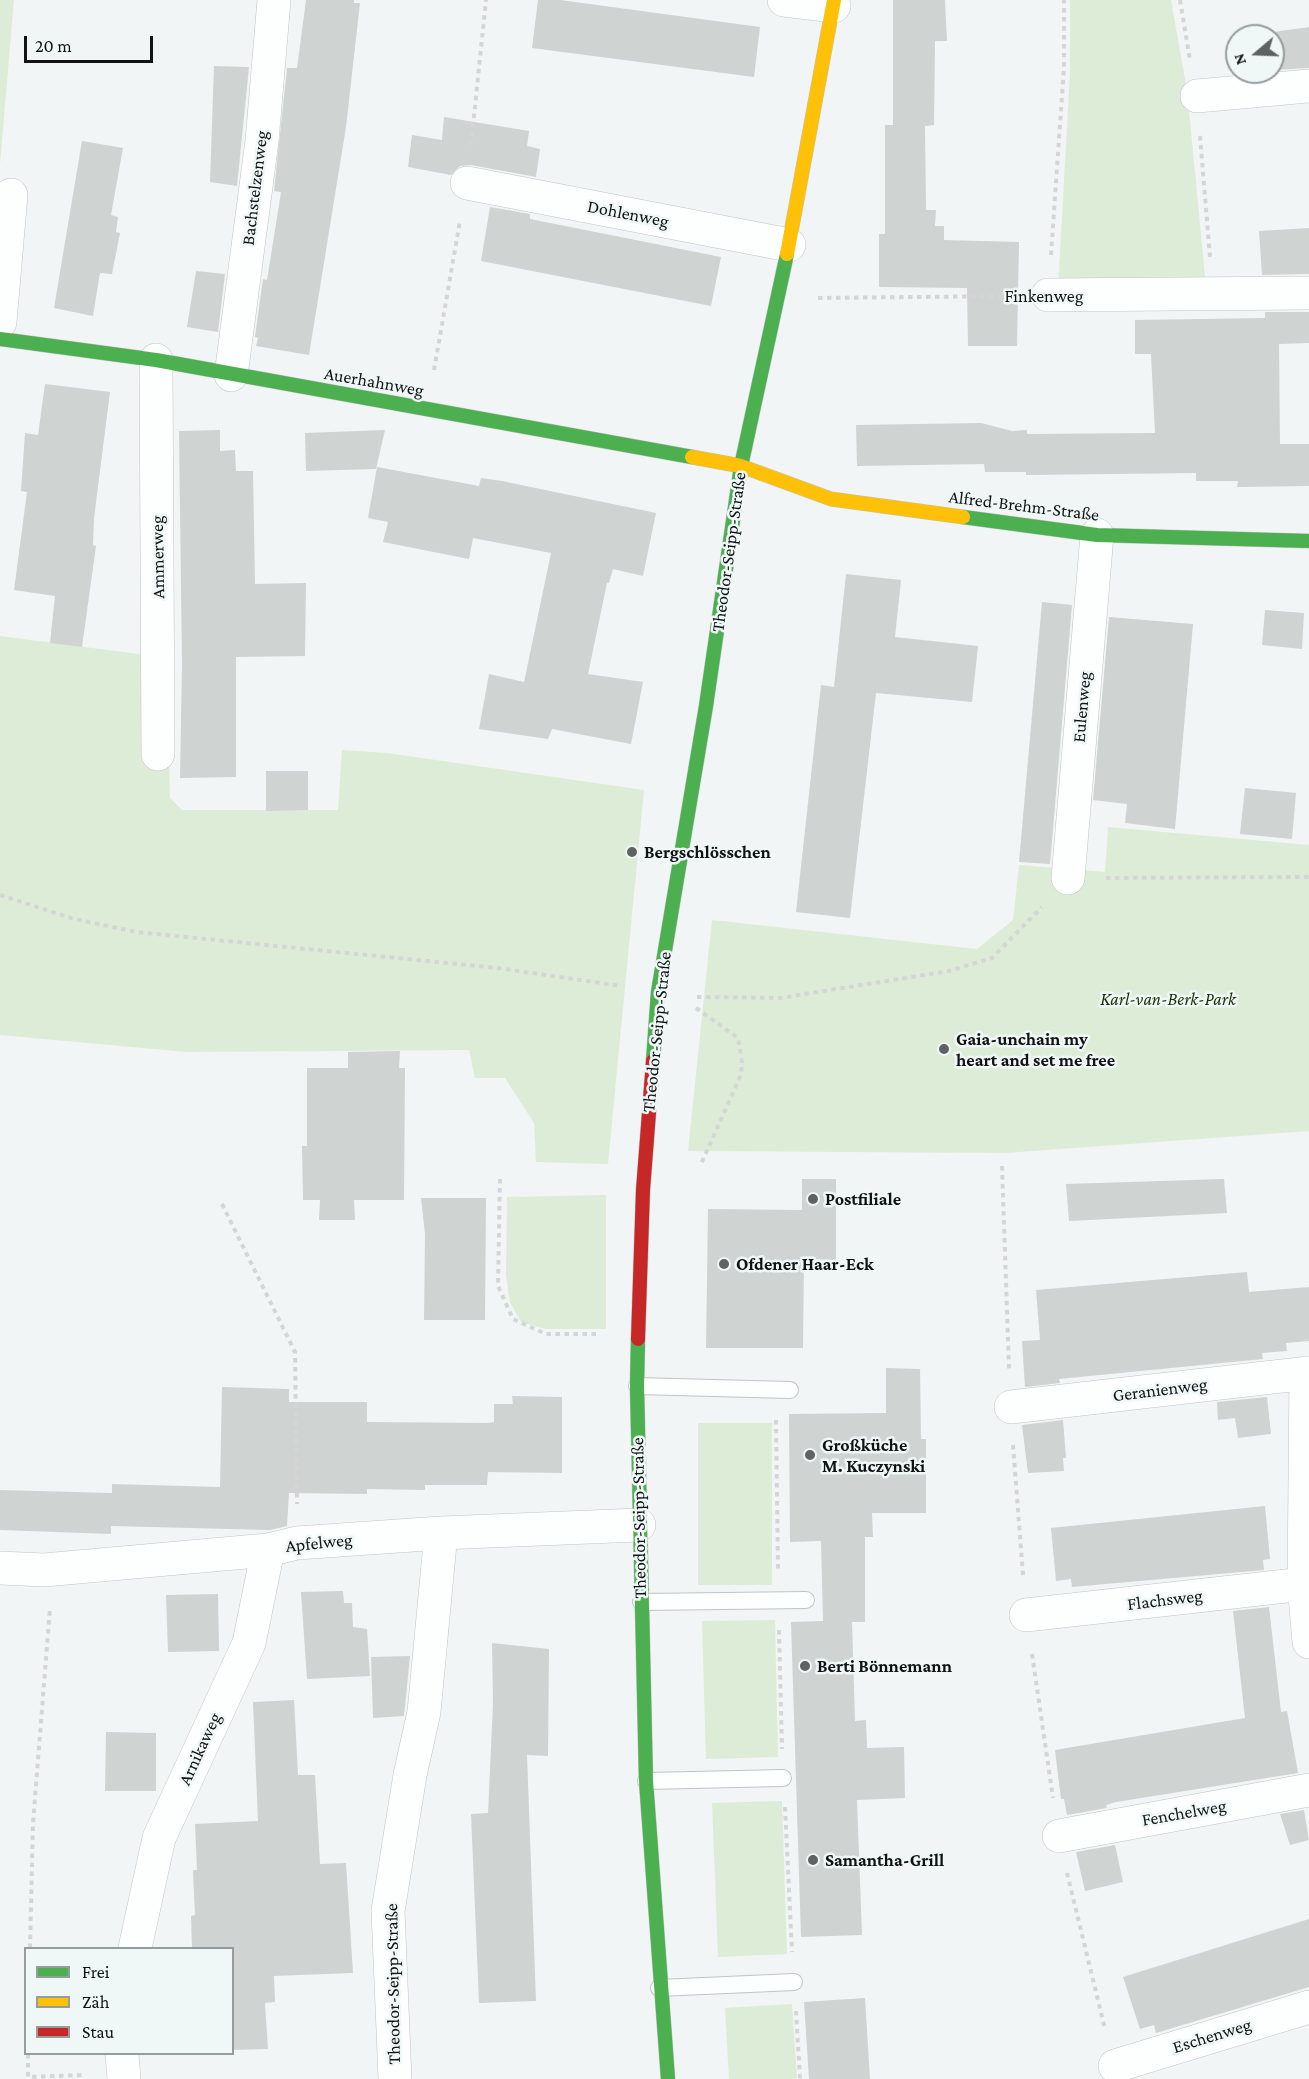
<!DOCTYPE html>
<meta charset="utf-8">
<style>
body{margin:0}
#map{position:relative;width:1309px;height:2079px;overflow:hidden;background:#f1f5f5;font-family:"Crimson Pro",serif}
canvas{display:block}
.legend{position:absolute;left:24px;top:1947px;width:210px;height:108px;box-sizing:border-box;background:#eff7f7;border:2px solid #969c9c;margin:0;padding:8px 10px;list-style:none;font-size:18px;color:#111313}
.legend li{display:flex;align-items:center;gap:12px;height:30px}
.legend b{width:30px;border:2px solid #969c9c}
.north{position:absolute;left:1225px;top:24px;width:60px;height:60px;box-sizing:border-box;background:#eff7f7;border:2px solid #969c9c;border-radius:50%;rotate:251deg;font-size:16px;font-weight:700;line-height:24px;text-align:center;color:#111313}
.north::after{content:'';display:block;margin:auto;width:21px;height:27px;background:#5f6262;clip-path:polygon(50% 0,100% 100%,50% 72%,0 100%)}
.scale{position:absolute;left:24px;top:36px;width:129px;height:27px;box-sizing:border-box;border:3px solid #111313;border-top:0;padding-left:8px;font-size:18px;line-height:21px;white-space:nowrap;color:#111313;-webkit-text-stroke:4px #eff7f7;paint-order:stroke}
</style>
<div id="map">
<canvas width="1309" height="2079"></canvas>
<ul class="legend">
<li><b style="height:8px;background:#4caf50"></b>Frei</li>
<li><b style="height:8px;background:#ffc107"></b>Zäh</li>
<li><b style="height:8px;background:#c62828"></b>Stau</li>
</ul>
<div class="north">N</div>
<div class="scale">20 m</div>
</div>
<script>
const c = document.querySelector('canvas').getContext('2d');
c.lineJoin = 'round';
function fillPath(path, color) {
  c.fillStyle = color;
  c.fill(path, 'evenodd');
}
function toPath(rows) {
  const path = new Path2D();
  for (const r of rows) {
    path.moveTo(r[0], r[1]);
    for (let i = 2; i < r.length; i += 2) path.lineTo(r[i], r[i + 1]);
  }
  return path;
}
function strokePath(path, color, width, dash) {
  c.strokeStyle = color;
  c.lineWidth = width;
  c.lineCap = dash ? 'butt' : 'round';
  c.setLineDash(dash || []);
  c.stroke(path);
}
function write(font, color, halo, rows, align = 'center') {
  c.font = font + ' "Crimson Pro",serif';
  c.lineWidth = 5;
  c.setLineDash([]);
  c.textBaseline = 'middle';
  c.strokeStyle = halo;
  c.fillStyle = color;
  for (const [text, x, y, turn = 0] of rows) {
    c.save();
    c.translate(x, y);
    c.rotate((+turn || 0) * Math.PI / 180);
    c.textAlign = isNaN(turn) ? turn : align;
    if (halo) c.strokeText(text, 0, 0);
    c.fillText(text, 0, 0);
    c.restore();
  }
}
const green = toPath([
 [0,0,14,0,0,164],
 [1070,0,1171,0,1187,90,1206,286,1058,288,1070,73],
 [0,636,146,655,169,754,170,798,182,810,338,810,342,750,387,753,644,790,608,1164,536,1162,534,1123,505,1078,475,1078,469,1050,187,1052,0,1035],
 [1108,827,1309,845,1309,1131,1005,1153,688,1151,712,920,977,949,1013,920,1019,865,1105,872],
 [606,1195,606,1329,545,1329,521,1322,510,1302,506,1276,507,1197],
 [698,1423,772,1423,772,1585,698,1585],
 [775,1620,778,1757,706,1759,702,1621],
 [782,1801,787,1954,718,1957,712,1803],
 [792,2004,797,2079,729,2079,725,2008]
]);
const building = toPath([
 [306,0,354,0,354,3,360,3,346,127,309,355,256,346,258,338,255,337,263,279,267,280,268,274,281,192,274,191,287,68,297,68],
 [538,0,560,0,760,27,754,77,532,48],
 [893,0,945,0,947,41,935,41,934,125,925,126,926,210,936,210,935,226,944,226,944,240,1019,242,1017,346,968,346,967,288,879,287,879,234,885,234,885,125,893,125],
 [1309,27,1309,68,1273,70,1273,36,1245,36],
 [1237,37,1237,72,1255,72,1236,74,1231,38],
 [214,66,249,67,237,186,210,182],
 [444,117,529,131,527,146,540,149,536,177,471,165,460,166,451,175,408,167,412,135,442,140],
 [82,141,123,148,111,215,118,217,116,232,120,233,112,274,100,273,93,316,54,308],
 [490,207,530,214,530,219,721,257,711,306,481,261],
 [1309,228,1309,274,1262,275,1259,231],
 [196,271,225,274,218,332,187,327],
 [1265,312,1309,312,1309,343,1279,344,1280,444,1309,444,1309,486,1237,487,1238,481,1196,481,1196,473,1026,475,1026,472,985,472,984,464,857,466,856,425,981,423,1012,431,1027,430,1027,434,1155,433,1151,354,1135,354,1135,320,1265,318],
 [45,384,110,392,94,518,93,545,96,546,82,647,50,643,55,596,14,590,27,492,21,491,25,433,38,435],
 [220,430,220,451,235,450,236,471,253,471,255,584,306,583,305,656,236,657,236,777,180,778,182,664,179,431],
 [385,430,376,469,306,471,305,433],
 [377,467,479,486,481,478,502,481,656,513,643,576,613,569,609,583,607,583,588,674,643,682,631,744,552,729,548,739,479,729,489,674,524,682,551,553,473,538,469,559,383,542,388,522,368,518],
 [846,574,901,580,895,637,978,646,972,702,876,693,850,918,796,912,821,685,834,687],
 [1042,602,1072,605,1050,864,1019,862],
 [1265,610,1304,613,1302,649,1262,645],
 [1109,617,1193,624,1175,829,1125,823,1127,804,1093,800],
 [266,771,308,771,308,810,266,811],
 [1245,788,1296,793,1292,839,1240,834],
 [400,1051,399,1068,405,1068,404,1200,354,1200,355,1220,319,1220,320,1200,303,1200,302,1146,307,1146,307,1068,348,1068,348,1052],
 [802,1179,836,1179,836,1260,804,1259,803,1348,706,1348,708,1209,802,1210],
 [1224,1179,1227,1213,1069,1221,1066,1184],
 [421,1198,486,1198,485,1320,424,1320,425,1234],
 [1247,1272,1249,1292,1309,1287,1309,1341,1286,1343,1287,1351,1262,1353,1263,1359,1059,1379,1060,1383,1025,1387,1022,1341,1040,1340,1036,1290],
 [886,1368,920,1369,921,1439,926,1439,926,1513,872,1513,873,1537,865,1537,865,1622,852,1622,855,1721,866,1720,867,1748,904,1747,905,1798,857,1800,862,1935,801,1937,791,1622,823,1621,821,1541,790,1542,789,1414,886,1413],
 [222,1387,289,1389,289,1402,367,1402,367,1422,488,1423,494,1422,494,1404,513,1404,512,1396,562,1397,562,1473,488,1472,487,1485,425,1485,425,1490,367,1489,367,1494,289,1493,287,1526,270,1530,111,1526,111,1534,0,1530,0,1490,112,1493,112,1484,220,1487],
 [1267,1397,1271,1434,1238,1438,1235,1418,1218,1420,1217,1402],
 [1063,1420,1066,1458,1063,1458,1064,1471,1028,1473,1022,1425],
 [1265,1506,1270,1559,1263,1560,1264,1570,1072,1587,1071,1579,1056,1581,1051,1528],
 [343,1591,344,1603,352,1603,353,1627,367,1629,370,1676,307,1679,301,1592],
 [218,1594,219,1651,168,1652,166,1595],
 [1269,1607,1281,1712,1287,1711,1298,1773,1116,1802,1106,1805,1107,1808,1067,1815,1064,1799,1061,1799,1055,1750,1245,1718,1233,1611],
 [492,1643,549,1649,548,1756,527,1755,536,2001,479,2003,471,1814,488,1813,493,1704],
 [410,1656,404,1716,373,1718,371,1657],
 [294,1700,298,1775,315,1775,320,1864,346,1863,353,1973,274,1976,275,2002,265,2003,268,2049,232,2050,232,1948,192,1948,191,1916,195,1915,193,1870,197,1870,195,1824,258,1821,253,1702],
 [106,1732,156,1733,156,1791,105,1791],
 [1304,1810,1309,1840,1290,1845,1280,1814],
 [1115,1845,1123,1882,1085,1891,1076,1852],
 [1309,1919,1309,1987,1156,2033,1154,2025,1140,2029,1123,1977],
 [865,1998,870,2079,809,2079,804,2002]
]);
const path = toPath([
 [1180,0,1190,60],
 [1200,136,1210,257],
 [471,145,486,0],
 [1051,255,1064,67,1064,0],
 [818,298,1011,296],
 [434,370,460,221],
 [1106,878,1309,877],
 [0,895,74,919,136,932,498,968,621,986],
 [697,997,780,998,949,971,992,958,1042,907],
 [696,1008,738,1038,742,1061,741,1075,701,1164],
 [1002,1166,1009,1369],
 [500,1179,498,1286,513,1319,546,1334,600,1334],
 [222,1204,295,1352,297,1504],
 [776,1420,778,1569],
 [1013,1445,1023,1575],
 [779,1630,782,1749],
 [1032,1654,1053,1798],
 [785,1807,792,1952],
 [1067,1873,1105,2029],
 [30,1948,33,1823,50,1608],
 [796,2011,800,2079],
 [28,2054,28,2077,84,2075]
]);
const lane = toPath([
 [637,1386,790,1390],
 [641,1602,806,1600],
 [646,1781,783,1778],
 [659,1988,794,1982]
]);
const street = toPath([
 [784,0,834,6],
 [1197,96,1309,86],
 [467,183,789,245],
 [1048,295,1309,293],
 [0,322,11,195],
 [156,360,158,754],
 [231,375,262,141,274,0],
 [1068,878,1097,535],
 [1306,1373,1304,1584,1309,1642],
 [1011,1407,1309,1373],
 [0,1568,44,1570,268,1550,297,1543,441,1533,639,1525],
 [1026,1615,1304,1584],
 [1059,1836,1309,1790],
 [135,1948,159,1838,249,1643,268,1550],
 [122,2054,124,2079],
 [1115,2066,1309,2007],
 [395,2079,388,1911,410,1775,424,1712,441,1533]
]);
const fast = toPath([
 [0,339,156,360,692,457],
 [963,517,1097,535,1309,541],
 [653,1061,658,992,706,706,741,466,787,254],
 [638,1339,637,1386,646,1781,668,2079]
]);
const slow = toPath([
 [787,254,834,0],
 [692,457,741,466,831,499,963,517]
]);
const jam = toPath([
 [638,1339,643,1190,653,1061]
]);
const markers = [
 [632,852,6,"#5f6262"],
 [944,1049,6,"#5f6262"],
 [813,1199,6,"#5f6262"],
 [724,1264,6,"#5f6262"],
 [810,1455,6,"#5f6262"],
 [805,1666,6,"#5f6262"],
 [813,1860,6,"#5f6262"]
];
const streetNames = [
 ["Bachstelzenweg",255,188,-83],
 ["Dohlenweg",628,214,11],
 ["Finkenweg",1044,296],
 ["Auerhahnweg",374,382,10],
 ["Alfred-Brehm-Straße",1024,506,7],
 ["Theodor-Seipp-Straße",729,552,-82],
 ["Ammerweg",158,557,-91],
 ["Eulenweg",1082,707,-85],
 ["Theodor-Seipp-Straße",657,1032,-84],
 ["Geranienweg",1160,1390,-7],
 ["Theodor-Seipp-Straße",639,1518,-91],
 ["Apfelweg",319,1543,-6],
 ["Flachsweg",1165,1600,-7],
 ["Arnikaweg",200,1749,-65],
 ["Fenchelweg",1184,1813,-10],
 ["Theodor-Seipp-Straße",393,1984,-91],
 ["Eschenweg",1212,2036,-17]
];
const poiNames = [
 ["Bergschlösschen",644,852],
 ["Gaia-unchain my",956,1039],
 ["heart and set me free",956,1060],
 ["Postfiliale",825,1199],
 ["Ofdener Haar-Eck",736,1264],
 ["Großküche",822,1445],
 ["M. Kuczynski",822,1466],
 ["Berti Bönnemann",817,1666],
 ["Samantha-Grill",825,1860]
];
const parkNames = [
 ["Karl-van-Berk-Park",1168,999]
];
fillPath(green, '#ddecd6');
fillPath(building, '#cfd3d2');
strokePath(lane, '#c1c4c4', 18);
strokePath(street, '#c1c4c4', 34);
strokePath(fast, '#c1c4c4', 15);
strokePath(slow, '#c1c4c4', 15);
strokePath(jam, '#c1c4c4', 15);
strokePath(path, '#d4d5d5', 4, [4.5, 4.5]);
strokePath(lane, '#fdfefe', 16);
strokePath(street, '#fdfefe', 33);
strokePath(fast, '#4caf50', 14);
strokePath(slow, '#ffc107', 14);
strokePath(jam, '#c62828', 14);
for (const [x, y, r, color] of markers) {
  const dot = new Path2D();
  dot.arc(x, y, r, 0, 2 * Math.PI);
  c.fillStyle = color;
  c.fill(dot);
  strokePath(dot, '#eff7f7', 2);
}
write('18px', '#111313', '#eff7f7', streetNames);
write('bold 18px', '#111313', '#eff7f7', poiNames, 'left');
write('italic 18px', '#1a3203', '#eff7f7', parkNames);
</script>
